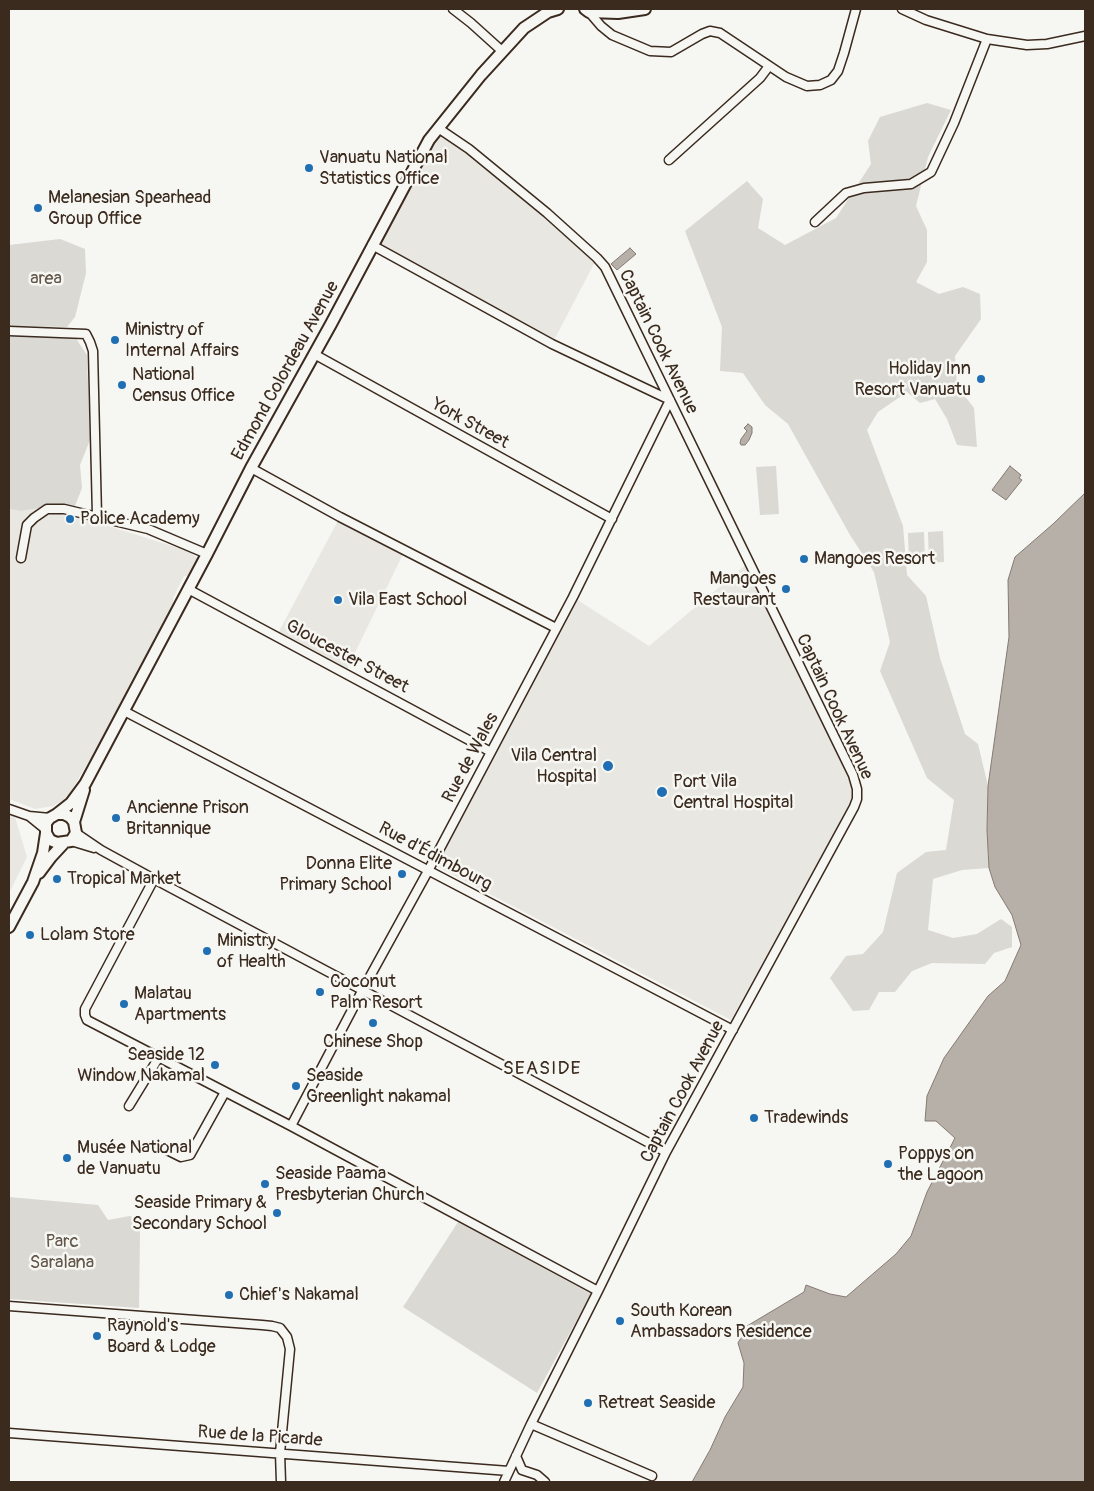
<!DOCTYPE html>
<meta charset="utf-8">
<style>
body{margin:0}
#map{position:relative;width:1094px;height:1491px;overflow:hidden;background:#f6f6f2;font-family:Pangolin,sans-serif}
canvas{display:block}
.frame{position:absolute;inset:0;border:10px solid #3b2a1e;pointer-events:none}
</style>
<div id="map">
<canvas width="1094" height="1491"></canvas>
<div class="frame"></div>
</div>
<script>
const c = document.querySelector('canvas').getContext('2d');
c.lineJoin = 'round';
function fillPath(path, color) {
  c.fillStyle = color;
  c.fill(path, 'evenodd');
}
function toPath(rows) {
  const path = new Path2D();
  for (const r of rows) {
    path.moveTo(r[0], r[1]);
    for (let i = 2; i < r.length; i += 2) path.lineTo(r[i], r[i + 1]);
  }
  return path;
}
function strokePath(path, color, width, dash) {
  c.strokeStyle = color;
  c.lineWidth = width;
  c.lineCap = dash ? 'butt' : 'round';
  c.setLineDash(dash || []);
  c.stroke(path);
}
function write(font, color, halo, rows, align = 'center') {
  c.font = font + ' Pangolin,sans-serif';
  c.lineWidth = 5;
  c.setLineDash([]);
  c.textBaseline = 'middle';
  c.strokeStyle = halo;
  c.fillStyle = color;
  for (const [text, x, y, turn = 0] of rows) {
    c.save();
    c.translate(x, y);
    c.rotate((+turn || 0) * Math.PI / 180);
    c.textAlign = isNaN(turn) ? turn : align;
    if (halo) c.strokeText(text, 0, 0);
    c.fillText(text, 0, 0);
    c.restore();
  }
}
const built = toPath([
 [438,128,597,258,552,344,372,245],
 [41,508,64,512,188,551,197,558,188,576,184,576,173,598,174,604,103,737,67,798,53,806,35,809,9,799,9,509,21,511],
 [340,517,405,550,345,673,276,637],
 [748,563,851,784,852,800,731,1020,436,866,504,728,573,597,649,646],
 [9,815,15,817,27,857,9,893]
]);
const green = toPath([
 [927,103,951,110,928,157,916,206,927,230,927,262,916,282,939,294,963,287,980,294,981,319,955,356,957,386,974,408,977,447,957,445,947,419,935,399,920,403,907,392,878,412,867,430,903,526,907,575,926,596,940,658,965,734,978,744,988,786,987,830,989,868,962,870,933,879,928,930,953,938,977,934,1001,919,1012,927,1012,947,994,953,985,964,932,963,912,971,895,992,879,992,869,1010,853,1011,830,978,846,956,863,954,883,932,897,873,926,852,946,850,954,800,927,778,880,671,890,642,874,572,850,535,788,424,765,405,743,373,720,371,722,327,685,231,747,181,763,199,758,228,785,245,836,218,871,164,868,141,880,117],
 [60,239,85,249,86,273,75,317,67,327,9,326,9,245],
 [9,335,75,337,87,355,90,440,80,465,82,488,75,506,59,505,21,511,9,509],
 [776,466,779,514,760,515,756,467],
 [943,531,944,562,929,563,928,532],
 [924,532,925,563,909,564,908,533],
 [9,1197,98,1205,108,1220,130,1216,142,1222,140,1232,139,1308,9,1299],
 [458,1222,591,1294,537,1393,403,1307]
]);
const water = toPath([
 [630,248,636,254,617,270,611,264,630,248],
 [748,424,752,427,752,433,749,440,745,445,741,445,740,443,741,439,747,431,744,428,748,424],
 [1010,466,1021,475,1019,478,1022,480,1006,500,992,490,1010,466],
 [1085,493,1085,1482,692,1482,710,1450,725,1417,743,1387,744,1363,738,1343,747,1326,804,1292,806,1285,830,1294,846,1297,896,1254,911,1236,927,1192,955,1138,936,1121,925,1121,927,1096,944,1058,988,996,1005,981,1021,945,1012,915,995,887,989,868,987,830,988,786,1009,637,1008,580,1015,557,1053,524,1085,493]
]);
const minor = toPath([
 [453,9,471,23,502,51],
 [902,9,926,20,987,39,1027,45,1047,44,1085,36],
 [589,12,601,26,612,35,650,51,671,52,702,34,710,31,720,33,786,77,807,86,820,85,831,80,838,71,844,53,856,9],
 [438,128,469,149,547,213,597,258,605,267,853,775,857,789,857,799,854,807,666,1152,598,1291,531,1424,504,1482],
 [669,160,760,78,769,66],
 [815,222,846,193,864,188,911,184,931,172,954,123,987,39],
 [372,245,552,344,670,400],
 [9,331,86,334,90,342,93,351,97,516],
 [314,354,612,519],
 [251,468,340,517,556,628],
 [21,558,27,525,34,518,47,509,64,509,148,529,207,554],
 [188,589,491,752],
 [124,711,733,1030],
 [9,809,29,816,50,818],
 [29,816,45,829],
 [76,833,101,850,154,879,666,1152],
 [71,841,94,848],
 [154,879,85,1009,85,1015,87,1020,291,1126,598,1291],
 [129,1106,159,1057],
 [291,1126,362,991,428,871,573,597,670,400],
 [167,1150,181,1157,190,1155,225,1092],
 [9,1306,262,1325,272,1326,280,1328,287,1337,290,1349,280,1453,281,1482],
 [531,1424,652,1476],
 [9,1433,509,1471],
 [516,1456,522,1470,537,1475,545,1482]
]);
const tertiary = toPath([
 [585,9,589,12,618,13,645,9],
 [57,814,71,803,85,784,207,554,251,468,331,324,429,140,481,75,524,28,548,12,558,9],
 [57,814,64,814,70,817,74,822,76,833,71,841,57,843,50,840,46,833,46,823,50,818,57,814],
 [74,822,84,790],
 [39,873,51,857,64,843],
 [9,927,33,882,43,853,46,833]
]);
const markers = [
 [309,168,5,"#1f6fb2"],
 [38,208,5,"#1f6fb2"],
 [115,340,5,"#1f6fb2"],
 [981,379,5,"#1f6fb2"],
 [122,385,5,"#1f6fb2"],
 [70,519,5,"#1f6fb2"],
 [804,559,5,"#1f6fb2"],
 [786,589,5,"#1f6fb2"],
 [338,600,5,"#1f6fb2"],
 [608,766,6,"#1f6fb2"],
 [662,792,6,"#1f6fb2"],
 [116,818,5,"#1f6fb2"],
 [402,874,5,"#1f6fb2"],
 [57,879,5,"#1f6fb2"],
 [30,935,5,"#1f6fb2"],
 [207,951,5,"#1f6fb2"],
 [320,992,5,"#1f6fb2"],
 [124,1004,5,"#1f6fb2"],
 [373,1023,5,"#1f6fb2"],
 [215,1065,5,"#1f6fb2"],
 [296,1086,5,"#1f6fb2"],
 [754,1118,5,"#1f6fb2"],
 [67,1158,5,"#1f6fb2"],
 [888,1164,5,"#1f6fb2"],
 [265,1184,5,"#1f6fb2"],
 [277,1213,5,"#1f6fb2"],
 [229,1295,5,"#1f6fb2"],
 [620,1321,5,"#1f6fb2"],
 [97,1336,5,"#1f6fb2"],
 [588,1403,5,"#1f6fb2"]
];
const poiNames = [
 ["Vanuatu National",319,158],
 ["Statistics Office",319,179],
 ["Melanesian Spearhead",48,198],
 ["Group Office",48,219],
 ["Ministry of",125,330],
 ["Internal Affairs",125,351],
 ["Holiday Inn",971,369,"right"],
 ["Resort Vanuatu",971,390,"right"],
 ["National",132,375],
 ["Census Office",132,396],
 ["Police Academy",80,519],
 ["Mangoes Resort",814,559],
 ["Mangoes",776,579,"right"],
 ["Restaurant",776,600,"right"],
 ["Vila East School",348,600],
 ["Vila Central",597,756,"right"],
 ["Hospital",597,777,"right"],
 ["Port Vila",673,782],
 ["Central Hospital",673,803],
 ["Ancienne Prison",126,808],
 ["Britannique",126,829],
 ["Donna Elite",392,864,"right"],
 ["Primary School",392,885,"right"],
 ["Tropical Market",67,879],
 ["Lolam Store",40,935],
 ["Ministry",217,941],
 ["of Health",217,962],
 ["Coconut",330,982],
 ["Palm Resort",330,1003],
 ["Malatau",134,994],
 ["Apartments",134,1015],
 ["Chinese Shop",373,1042,"center"],
 ["Seaside 12",205,1055,"right"],
 ["Window Nakamal",205,1076,"right"],
 ["Seaside",306,1076],
 ["Greenlight nakamal",306,1097],
 ["Tradewinds",764,1118],
 ["Musée National",77,1148],
 ["de Vanuatu",77,1169],
 ["Poppys on",898,1154],
 ["the Lagoon",898,1175],
 ["Seaside Paama",275,1174],
 ["Presbyterian Church",275,1195],
 ["Seaside Primary &",267,1203,"right"],
 ["Secondary School",267,1224,"right"],
 ["Chief's Nakamal",239,1295],
 ["South Korean",630,1311],
 ["Ambassadors Residence",630,1332],
 ["Raynold's",107,1326],
 ["Board & Lodge",107,1347],
 ["Retreat Seaside",598,1403]
];
const parkNames = [
 ["area",46,279],
 ["Parc",62,1242],
 ["Saralana",62,1263]
];
const streetNames = [
 ["Captain Cook Avenue",658,342,64],
 ["Edmond Colordeau Avenue",286,371,-61],
 ["York Street",470,424,29],
 ["Gloucester Street",347,657,28],
 ["Captain Cook Avenue",834,707,65],
 ["Rue de Wales",471,758,-62],
 ["Rue d'Édimbourg",435,857,28],
 ["Captain Cook Avenue",683,1092,-62],
 ["Rue de la Picarde",260,1437,4]
];
const neighbourhoodNames = [
 ["SEASIDE",542,1069]
];
fillPath(built, '#e8e7e2');
fillPath(green, '#dad9d3');
fillPath(water, '#b6b0a9');
strokePath(water, '#857a71', 1);
strokePath(minor, '#3b2a1e', 11);
strokePath(tertiary, '#3b2a1e', 14);
strokePath(minor, '#f6f6f2', 8);
strokePath(tertiary, '#f6f6f2', 10);
for (const [x, y, r, color] of markers) {
  const dot = new Path2D();
  dot.arc(x, y, r, 0, 2 * Math.PI);
  c.fillStyle = color;
  c.fill(dot);
  strokePath(dot, '#f6f6f2', 2);
}
write('18px', '#3b2a1e', '#f6f6f2', poiNames, 'left');
write('18px', '#63564b', '#f6f6f2', parkNames);
write('18px', '#3b2a1e', '#f6f6f2', streetNames);
c.letterSpacing = '1px';
write('19px', '#3b2a1e', '#f6f6f2', neighbourhoodNames);
c.letterSpacing = '0px';
</script>
